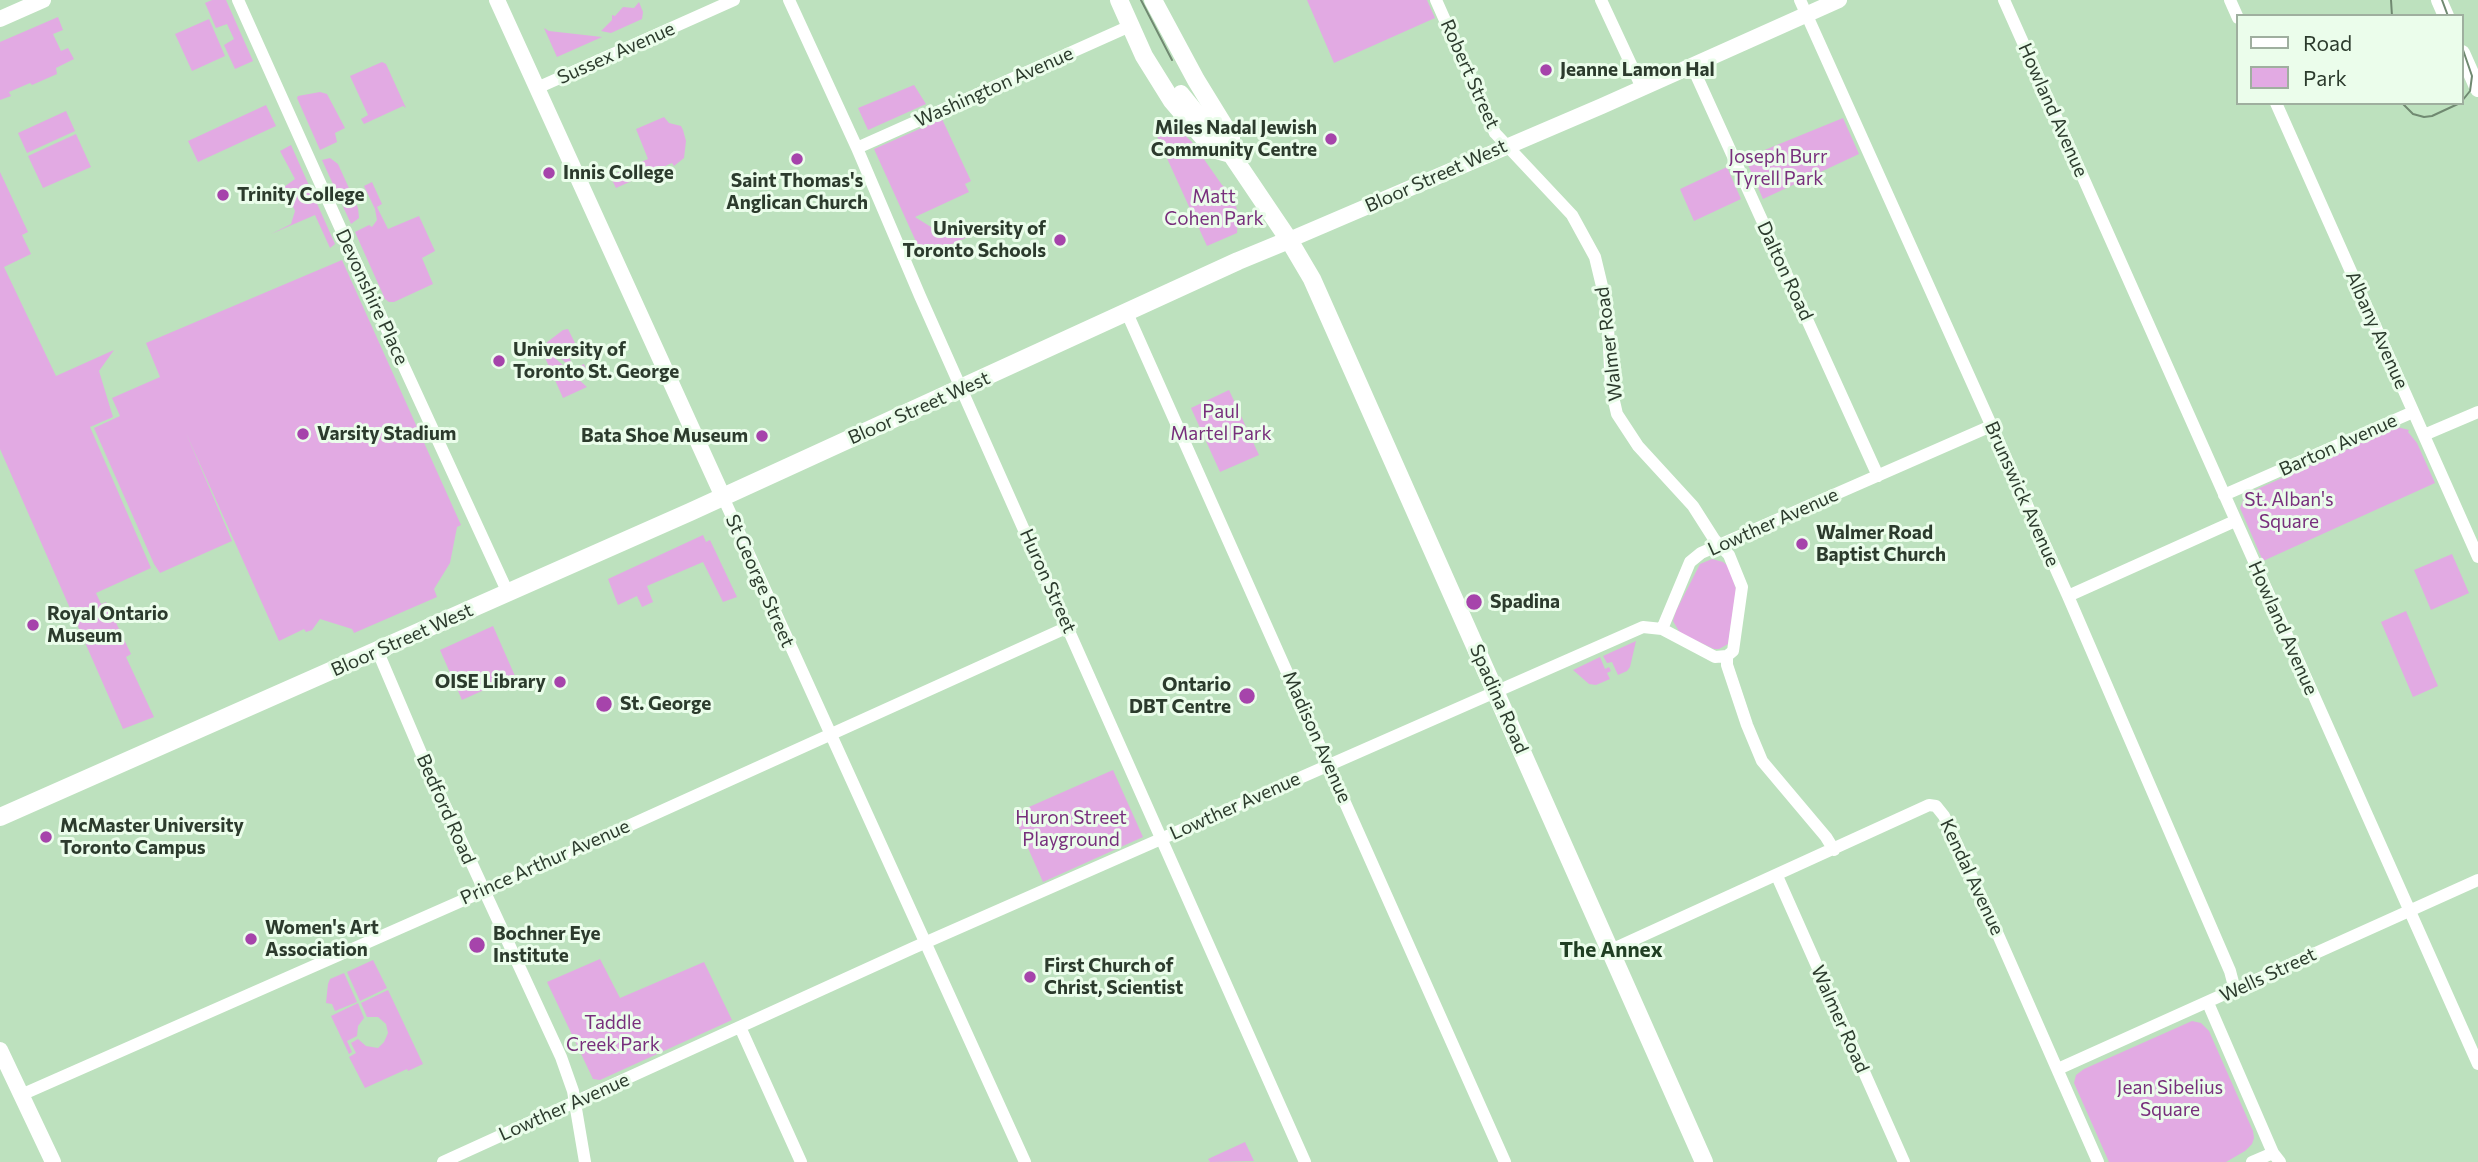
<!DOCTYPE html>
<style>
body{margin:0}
#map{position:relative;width:2478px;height:1162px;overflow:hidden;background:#bde1be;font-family:Commissioner,sans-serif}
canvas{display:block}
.legend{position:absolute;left:2236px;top:14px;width:228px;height:91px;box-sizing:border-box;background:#ebfdeb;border:2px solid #9faf9f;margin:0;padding:9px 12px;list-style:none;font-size:21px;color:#2c3b2d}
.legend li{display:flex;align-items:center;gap:14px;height:35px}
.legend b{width:35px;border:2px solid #9faf9f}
</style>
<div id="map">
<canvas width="2478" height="1162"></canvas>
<ul class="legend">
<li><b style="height:9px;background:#fff"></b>Road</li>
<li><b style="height:19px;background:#e2aae3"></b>Park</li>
</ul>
</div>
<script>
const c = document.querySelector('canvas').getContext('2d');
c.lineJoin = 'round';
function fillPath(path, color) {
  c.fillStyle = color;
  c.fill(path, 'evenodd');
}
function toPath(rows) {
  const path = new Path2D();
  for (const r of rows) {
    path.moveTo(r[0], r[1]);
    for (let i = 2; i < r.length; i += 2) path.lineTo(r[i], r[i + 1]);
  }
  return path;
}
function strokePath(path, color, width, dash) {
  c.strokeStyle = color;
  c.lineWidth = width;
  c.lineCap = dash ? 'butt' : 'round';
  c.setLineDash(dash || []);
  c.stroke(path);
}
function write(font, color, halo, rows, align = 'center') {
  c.font = font + ' Commissioner,sans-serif';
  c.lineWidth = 6;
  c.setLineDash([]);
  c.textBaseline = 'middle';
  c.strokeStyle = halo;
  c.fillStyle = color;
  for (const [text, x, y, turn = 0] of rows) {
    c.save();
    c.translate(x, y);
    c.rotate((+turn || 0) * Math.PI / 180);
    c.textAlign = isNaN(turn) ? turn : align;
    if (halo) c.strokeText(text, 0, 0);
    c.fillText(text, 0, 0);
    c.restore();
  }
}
const green = toPath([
 [212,0,226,0,253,61,235,69,224,45,234,39,227,24,216,28,205,3],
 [1307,0,1427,0,1435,18,1334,63],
 [639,2,643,12,642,19,611,33,601,31,612,20,612,15,615,16,623,7,634,8],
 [58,17,63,30,53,34,61,51,68,48,74,59,56,68,57,74,32,85,30,83,9,92,11,96,0,100,0,42],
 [209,19,225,56,192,71,175,34],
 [544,28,549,31,602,37,557,57],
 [382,62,386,64,406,108,403,106,364,124,361,119,368,115,350,76],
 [914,85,926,104,868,130,858,108],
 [320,92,327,94,345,128,335,133,337,142,320,150,297,98,298,96],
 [266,105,276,126,198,162,188,141],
 [66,111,75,131,27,153,18,133],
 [664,117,669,123,681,126,683,130,686,141,684,158,674,166,672,163,616,188,610,176,648,159,636,129],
 [1843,118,1859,154,1763,199,1745,158],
 [942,119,971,181,965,184,969,192,915,217,931,227,945,229,957,223,960,219,968,237,923,257,874,149],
 [1167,126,1175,126,1192,142,1222,185,1234,194,1238,217,1237,233,1207,246,1155,132],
 [76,134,91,167,43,188,28,156],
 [291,145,335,244,330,248,315,215,271,234,291,224,295,211,284,187,295,179,280,151],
 [330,158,338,164,358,208,359,218,351,224,322,160],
 [1727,167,1741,199,1694,221,1680,189],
 [0,172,28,232,22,235,31,254,4,267,56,376,114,350,99,371,113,417,90,427,151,568,96,593,101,604,106,602,131,654,126,657,154,717,123,729,0,449],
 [372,182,382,204,377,207,388,229,419,216,435,251,422,258,433,284,394,302,389,302,385,299,355,232,369,225,372,227,377,220,375,209,364,186],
 [342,260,461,525,457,527,450,563,434,589,437,597,354,633,352,629,320,619,312,630,306,632,304,629,279,641,186,433,232,541,160,573,154,564,94,428,120,416,112,398,160,377,146,343],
 [568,329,575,343,565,348,574,368,584,364,586,369,577,373,548,347,546,343,563,330],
 [545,349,587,387,563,398,542,351],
 [1229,390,1259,455,1220,472,1191,408],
 [2397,427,2409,430,2408,432,2417,443,2435,483,2263,561,2240,508,2246,494],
 [703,535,706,542,710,540,737,597,723,602,703,562,647,586,653,602,642,607,637,596,618,605,608,579],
 [2452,554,2469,593,2431,610,2414,570],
 [1712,559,1723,562,1728,566,1736,589,1728,644,1719,649,1714,649,1680,633,1673,621,1676,611,1700,564],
 [2406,611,2438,686,2413,697,2381,622],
 [493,626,515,676,462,700,440,650],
 [1636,641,1630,667,1627,671,1618,675,1612,662,1607,663,1603,656],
 [1600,657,1605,669,1609,667,1611,671,1607,673,1610,679,1596,685,1589,684,1573,670],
 [1113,770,1143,837,1043,882,1013,814],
 [600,959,620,998,704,962,732,1020,600,1080,593,1079,547,982],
 [373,960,387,988,360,1001,347,972],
 [344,973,357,1002,335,1011,332,1004,326,1003,328,984,330,979],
 [388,990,423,1064,408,1071,407,1069,365,1088,349,1057,356,1053,351,1043,358,1039,366,1046,378,1048,384,1042,388,1033,386,1024,378,1017,367,1017,361,1003],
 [358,1003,364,1018,358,1026,357,1036,347,1041,352,1052,349,1054,331,1016],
 [2192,1021,2201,1023,2209,1031,2253,1131,2254,1138,2252,1144,2245,1151,2226,1162,2109,1162,2074,1083,2076,1075,2084,1069],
 [1245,1142,1254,1161,1210,1162,1208,1159]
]);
const street = toPath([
 [238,0,343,234,508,593],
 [789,0,857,148,920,296,1305,1162],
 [1601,0,1642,88],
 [1800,0,2068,596,2230,971,2235,990],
 [2004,0,2478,1064],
 [2230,0,2238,18],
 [1692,66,1878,476],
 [537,88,734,0],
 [2276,103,2478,557],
 [857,148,1130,26],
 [1127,313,1505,1162],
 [2424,435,2478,412],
 [2224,495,2413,412],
 [723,497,1025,1162],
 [2068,596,2235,521],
 [1662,629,1690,562,1701,553,1991,426],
 [378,652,424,760,561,1057,573,1091,585,1162],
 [1727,656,1727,665,1747,725,1762,761,1826,837,1834,850],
 [1777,876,1904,1162],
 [1611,950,1929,805,1936,806,1944,816,1988,912,2098,1162],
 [2208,1003,2273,1153,2280,1162],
 [740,1027,801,1162],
 [2058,1069,2478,880],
 [21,1095,500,884,1068,627],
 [443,1162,913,948,1643,627,1662,629,1715,657,1727,656,1733,651,1742,587,1729,555,1714,539,1693,506,1638,446,1617,414,1611,388,1607,307,1595,257,1572,215,1495,133,1436,0],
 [2252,1162,2273,1153]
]);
const secondary = toPath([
 [497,0,723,497],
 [2439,0,2446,16],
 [0,19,43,0],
 [2462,53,2478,89],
 [1181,93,1231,154],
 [1289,240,1602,106,1839,0],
 [0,1050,53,1162]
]);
const primary = toPath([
 [1119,0,1144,56,1172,101,1213,149,1231,154],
 [1153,0,1196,80,1231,137,1231,154,1289,240,1312,279,1704,1162],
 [0,817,690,512,1238,261,1289,240]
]);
const tram = toPath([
 [1141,0,1172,60],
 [2391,0,2392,16],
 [2442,0,2448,16],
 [2462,47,2472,76,2470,91,2462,101],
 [2402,103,2413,114,2424,117,2432,116,2460,103]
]);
const markers = [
 [1546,70,7,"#a644ab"],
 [1331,139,7,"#a644ab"],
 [797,159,7,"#a644ab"],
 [549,173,7,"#a644ab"],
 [223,195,7,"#a644ab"],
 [1060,240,7,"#a644ab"],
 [499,361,7,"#a644ab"],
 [303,434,7,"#a644ab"],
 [762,436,7,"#a644ab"],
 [1802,544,7,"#a644ab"],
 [1474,602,9,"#a644ab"],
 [33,625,7,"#a644ab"],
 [560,682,7,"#a644ab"],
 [1247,696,9,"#a644ab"],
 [604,704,9,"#a644ab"],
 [46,837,7,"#a644ab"],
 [251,939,7,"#a644ab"],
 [477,945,9,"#a644ab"],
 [1030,977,7,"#a644ab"]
];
const streetNames = [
 ["Sussex Avenue",616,53,-24],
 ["Robert Street",1470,74,66],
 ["Washington Avenue",994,87,-24],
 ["Howland Avenue",2053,110,66],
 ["Bloor Street West",1436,176,-24],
 ["Dalton Road",1785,271,65],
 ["Devonshire Place",372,297,65],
 ["Albany Avenue",2377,330,66],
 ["Walmer Road",1609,344,-97],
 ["Bloor Street West",919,408,-24],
 ["Barton Avenue",2338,445,-24],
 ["Brunswick Avenue",2022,494,66],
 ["Lowther Avenue",1773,522,-24],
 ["St George Street",760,581,66],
 ["Huron Street",1048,581,66],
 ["Howland Avenue",2283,628,66],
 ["Bloor Street West",402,640,-24],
 ["Spadina Road",1499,699,66],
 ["Madison Avenue",1317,737,66],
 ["Lowther Avenue",1235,806,-24],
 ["Bedford Road",446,809,66],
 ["Prince Arthur Avenue",545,862,-24],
 ["Kendal Avenue",1972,877,65],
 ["Wells Street",2268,975,-25],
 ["Walmer Road",1840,1019,66],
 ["Lowther Avenue",564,1107,-24]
];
const poiNames = [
 ["Jeanne Lamon Hal",1560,70],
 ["Miles Nadal Jewish",1317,128,"right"],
 ["Community Centre",1317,150,"right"],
 ["Innis College",563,173],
 ["Saint Thomas's",797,181,"center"],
 ["Anglican Church",797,203,"center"],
 ["Trinity College",237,195],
 ["University of",1046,229,"right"],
 ["Toronto Schools",1046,251,"right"],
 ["University of",513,350],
 ["Toronto St. George",513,372],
 ["Varsity Stadium",317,434],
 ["Bata Shoe Museum",748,436,"right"],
 ["Walmer Road",1816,533],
 ["Baptist Church",1816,555],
 ["Spadina",1490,602],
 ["Royal Ontario",47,614],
 ["Museum",47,636],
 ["OISE Library",546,682,"right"],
 ["Ontario",1231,685,"right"],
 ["DBT Centre",1231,707,"right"],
 ["St. George",620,704],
 ["McMaster University",60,826],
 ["Toronto Campus",60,848],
 ["Women's Art",265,928],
 ["Association",265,950],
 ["Bochner Eye",493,934],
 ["Institute",493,956],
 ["First Church of",1044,966],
 ["Christ, Scientist",1044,988]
];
const parkNames = [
 ["Joseph Burr",1778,157],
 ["Tyrell Park",1778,179],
 ["Matt",1214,197],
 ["Cohen Park",1214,219],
 ["Paul",1221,412],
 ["Martel Park",1221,434],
 ["St. Alban's",2289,500],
 ["Square",2289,522],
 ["Huron Street",1071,818],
 ["Playground",1071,840],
 ["Taddle",613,1023],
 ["Creek Park",613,1045],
 ["Jean Sibelius",2170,1088],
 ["Square",2170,1110]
];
const neighbourhoodNames = [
 ["The Annex",1611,950]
];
fillPath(green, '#e2aae3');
strokePath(street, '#fff', 12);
strokePath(secondary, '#fff', 16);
strokePath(primary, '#fff', 18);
strokePath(tram, '#708971', 2);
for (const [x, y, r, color] of markers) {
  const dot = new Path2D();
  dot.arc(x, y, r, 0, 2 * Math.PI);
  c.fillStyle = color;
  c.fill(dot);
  strokePath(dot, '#ebfdeb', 2.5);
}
write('19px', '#2c3b2d', '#ebfdeb', streetNames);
write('bold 19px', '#2c3b2d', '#ebfdeb', poiNames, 'left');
write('19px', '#782f7c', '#ebfdeb', parkNames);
write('bold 21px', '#203f23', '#ebfdeb', neighbourhoodNames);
</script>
